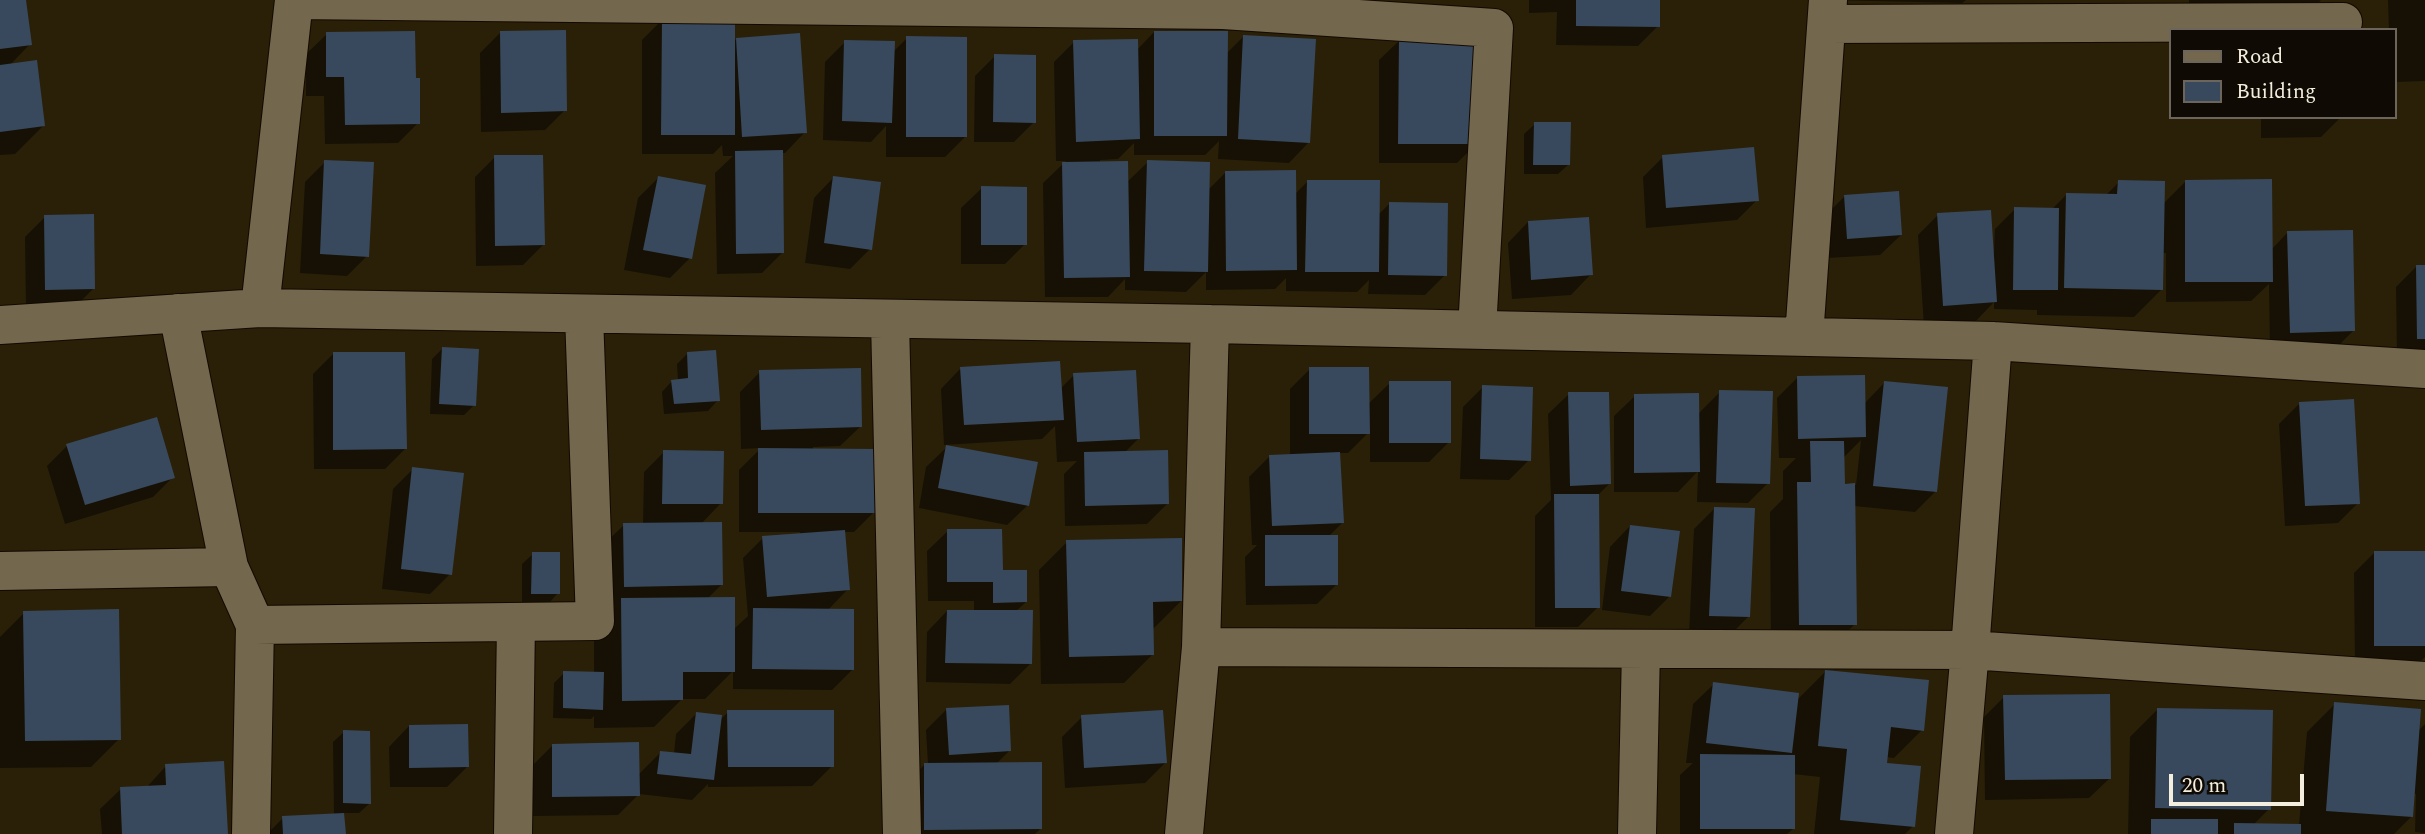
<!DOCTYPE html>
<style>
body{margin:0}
#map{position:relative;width:2425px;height:834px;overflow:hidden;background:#2a2008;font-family:Spectral,serif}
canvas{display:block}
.legend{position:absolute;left:2169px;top:28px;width:228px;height:91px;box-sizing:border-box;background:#0f0a03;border:2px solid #6b655b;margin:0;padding:9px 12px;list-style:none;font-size:21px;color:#f4eedf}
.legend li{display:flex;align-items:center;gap:14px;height:35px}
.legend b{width:35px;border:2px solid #6b655b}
.scale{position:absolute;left:2169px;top:774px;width:135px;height:32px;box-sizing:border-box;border:4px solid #f4eedf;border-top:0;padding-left:9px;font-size:21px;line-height:24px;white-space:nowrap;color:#f4eedf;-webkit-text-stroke:5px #0f0a03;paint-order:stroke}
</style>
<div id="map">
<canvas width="2425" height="834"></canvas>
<ul class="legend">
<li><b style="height:9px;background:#73674d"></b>Road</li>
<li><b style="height:19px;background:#38495d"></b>Building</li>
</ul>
<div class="scale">20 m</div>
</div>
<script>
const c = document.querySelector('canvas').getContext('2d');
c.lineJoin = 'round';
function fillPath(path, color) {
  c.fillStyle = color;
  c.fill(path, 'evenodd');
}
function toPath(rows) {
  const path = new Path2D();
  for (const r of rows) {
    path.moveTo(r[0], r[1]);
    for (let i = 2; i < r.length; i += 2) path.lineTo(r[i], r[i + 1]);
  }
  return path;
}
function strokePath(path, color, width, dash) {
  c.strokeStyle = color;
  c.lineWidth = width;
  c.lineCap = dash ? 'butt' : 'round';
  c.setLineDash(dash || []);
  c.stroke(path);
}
const shadow = toPath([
 [0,0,24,0,30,44,9,66,43,126,15,154,0,155],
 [1529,0,1658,0,1658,26,1638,46,1556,45,1557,12,1529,13],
 [1827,0,1966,0,1962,3],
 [2189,0,2321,0,2316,5,2189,5],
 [2388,0,2425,0,2425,81,2395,82,2395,30,2389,30],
 [662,20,733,40,799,35,805,132,785,153,781,153,782,253,762,273,717,274,715,173,733,156,723,156,722,145,713,154,642,154,642,40],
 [1154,32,1226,54,1243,37,1309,142,1289,163,1218,159,1219,141,1205,155,1134,155,1134,143,1118,159,1100,160,1100,163,1126,183,1148,162,1208,190,1225,173,1294,195,1307,182,1378,215,1390,203,1445,275,1425,295,1368,294,1369,280,1357,292,1286,291,1286,278,1275,289,1206,290,1206,272,1186,292,1125,290,1125,279,1108,297,1045,297,1043,183,1066,161,1056,161,1054,62,1074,42,1136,51],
 [500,33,565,110,545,130,481,132,480,53],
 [327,34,418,123,398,143,325,144,324,96,306,96,306,54],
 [907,38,965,137,945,157,886,157,886,126,871,142,823,140,825,62,845,42,893,52],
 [1400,40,1477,143,1457,163,1379,163,1379,60],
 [995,56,1034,122,1014,142,974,142,975,76],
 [2261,117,2341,117,2321,137,2261,138],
 [1535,124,1569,164,1558,174,1524,174,1524,134],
 [495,157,543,245,523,265,476,266,475,177],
 [1663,157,1757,200,1737,220,1646,228,1643,177],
 [325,162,367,256,347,276,300,273,305,182],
 [834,177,870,249,850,269,805,263,814,198],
 [658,178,690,258,670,278,624,270,638,198],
 [2119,182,2163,204,2185,182,2271,250,2288,232,2353,331,2333,351,2270,352,2269,284,2251,301,2166,302,2166,253,2162,253,2162,289,2134,317,2037,315,2037,310,1994,309,1994,302,1975,322,1924,326,1918,235,1938,215,1994,253,1995,229,2015,209,2051,210,2066,195,2105,196],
 [982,188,1025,244,1005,264,961,264,961,208],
 [1845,196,1901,235,1880,255,1827,258,1824,217],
 [45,217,93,289,73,309,26,309,25,237],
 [1528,222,1591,274,1571,295,1512,299,1508,243],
 [2416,267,2425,267,2425,358,2397,358,2396,287],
 [442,349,474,405,464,415,430,414,432,359],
 [333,354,405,449,385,469,314,469,313,374],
 [687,354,718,400,708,411,664,414,662,392,672,381,678,381,677,364],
 [961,368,1060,389,1074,375,1138,439,1124,453,1168,503,1147,524,1065,526,1064,474,1077,461,1057,462,1055,426,1042,439,944,445,941,389],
 [1310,369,1367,405,1390,383,1449,442,1429,462,1370,462,1370,431,1348,453,1339,453,1343,522,1328,537,1337,584,1317,604,1246,605,1245,557,1257,545,1252,545,1249,477,1269,457,1290,456,1290,389],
 [760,372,861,426,840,446,813,447,813,450,874,512,854,532,844,532,848,589,827,611,852,670,832,690,733,689,733,671,705,699,682,699,654,727,594,728,594,716,591,719,553,718,554,683,564,673,594,674,594,628,615,606,604,606,603,545,624,525,643,525,644,472,664,452,721,503,701,524,721,585,707,599,733,630,748,616,743,558,763,538,800,535,800,532,739,532,739,470,761,448,741,449,740,392],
 [1797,378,1864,404,1885,382,1936,491,1915,512,1854,506,1855,624,1827,652,1771,653,1770,512,1783,499,1783,471,1796,458,1779,458,1777,398],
 [1861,440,1856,485,1843,485,1844,457],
 [1483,387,1529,460,1509,480,1460,479,1463,407],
 [1720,392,1768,483,1748,503,1697,502,1698,471,1678,492,1614,492,1614,416,1635,396,1698,414],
 [1569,394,1609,484,1597,496,1598,607,1578,627,1535,627,1535,516,1551,500,1548,414],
 [2299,404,2358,503,2338,523,2285,526,2279,424],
 [67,446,173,477,153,497,65,524,47,466],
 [947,447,1028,505,1007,525,919,508,926,467],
 [413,469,450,574,430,594,382,589,393,489],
 [1714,509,1748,617,1728,637,1689,635,1694,529],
 [1630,526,1670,596,1650,616,1602,610,1610,547],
 [948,531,1001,571,1026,602,1015,612,1031,663,1010,684,926,682,927,632,947,611,974,612,974,601,928,601,927,551],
 [1067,542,1181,601,1153,629,1152,655,1124,683,1041,684,1039,570],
 [2374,553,2425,553,2425,657,2417,665,2355,665,2354,573],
 [533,554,558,593,548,604,522,603,522,564],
 [24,613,119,739,91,767,0,768,0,637],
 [1825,672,1922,730,1894,758,1886,757,1885,764,1913,826,1905,834,1814,834,1820,777,1793,774,1793,829,1787,834,1680,834,1680,775,1693,763,1686,763,1693,704,1714,684,1796,701],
 [2004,697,2110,778,2089,798,1985,800,1984,717],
 [2335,704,2418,731,2425,724,2425,833,2415,832,2416,794,2413,794,2411,817,2394,834,2128,834,2130,737,2158,709,2269,809,2253,825,2299,825,2307,732],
 [946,710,1009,751,996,764,1040,829,1035,834,905,834,905,785,925,764,928,764,926,730],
 [728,712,832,766,812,786,708,787,708,784,692,800,639,794,618,815,533,816,532,766,553,745,638,775,660,753,674,754,676,734,696,714,719,721],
 [1082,717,1165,763,1145,783,1065,788,1062,737],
 [409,726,467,767,447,787,390,787,389,747],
 [344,732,370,803,359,813,342,813,344,834,267,834,283,818,334,815,333,742],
 [166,766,226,834,102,834,100,809,121,789,146,788]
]);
const building = toPath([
 [0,0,26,0,32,45,0,49],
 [1576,0,1660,0,1660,27,1576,26],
 [662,18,735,18,735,135,661,135],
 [566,30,567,111,501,113,500,31],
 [415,31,416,78,420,78,420,124,345,125,344,77,326,77,326,32],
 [1154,31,1228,31,1227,136,1154,136],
 [800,33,807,133,742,137,736,38],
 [1243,35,1316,39,1310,143,1238,139],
 [906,36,967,37,967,137,906,137],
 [1399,38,1479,38,1479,144,1398,144],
 [1138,39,1140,139,1076,142,1073,40],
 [844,40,895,41,892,123,842,121],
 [994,54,1036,55,1036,123,993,122],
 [37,60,45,126,0,132,0,65],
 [1534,122,1571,122,1570,165,1533,165],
 [1754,147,1759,201,1666,208,1662,155],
 [783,150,784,253,736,254,735,151],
 [494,155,543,155,545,245,495,246],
 [324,160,374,162,369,257,320,254],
 [1147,160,1210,162,1208,272,1144,271],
 [1128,161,1130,277,1064,278,1062,162],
 [1296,170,1297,270,1226,271,1225,171],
 [658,176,706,185,692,259,643,250],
 [833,176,881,182,872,250,824,243],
 [2272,179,2273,282,2185,282,2185,180],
 [1307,180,1380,180,1379,272,1305,272],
 [2118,180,2165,181,2163,290,2064,288,2066,193,2117,194],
 [981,186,1027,187,1027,245,981,245],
 [1899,191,1902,235,1847,239,1844,195],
 [1389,202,1448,203,1447,276,1388,275],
 [2014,207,2059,208,2058,290,2013,290],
 [1991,210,1997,302,1943,306,1937,213],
 [94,214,95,289,45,290,44,215],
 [1589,217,1593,275,1531,280,1528,221],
 [2353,230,2355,331,2290,333,2287,231],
 [2416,265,2425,265,2425,339,2417,339],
 [442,347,479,349,476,406,439,404],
 [716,350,720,401,674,404,671,380,688,378,687,352],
 [333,352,405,352,407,449,333,450],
 [1060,361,1064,420,964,425,960,367],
 [1309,367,1369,367,1370,434,1309,434],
 [861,368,862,427,761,430,759,370],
 [1136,370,1140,439,1077,442,1073,373],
 [1865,375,1866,437,1798,439,1797,376],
 [1389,381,1451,381,1451,443,1389,443],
 [1884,381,1948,387,1937,492,1873,486],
 [1482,385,1533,387,1531,461,1480,459],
 [1719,390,1773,391,1770,484,1716,483],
 [1568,392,1609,392,1611,484,1570,486],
 [1699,393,1700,472,1634,473,1634,394],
 [2354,399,2360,504,2305,506,2299,402],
 [157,417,175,478,85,505,66,444],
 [1810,441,1844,441,1845,484,1855,483,1857,625,1799,625,1797,482,1811,482],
 [946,445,1038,462,1029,506,938,488],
 [758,448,876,449,876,513,758,513],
 [663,450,724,451,723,504,662,504],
 [1168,450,1169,504,1085,506,1084,452],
 [1340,452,1344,523,1272,526,1269,455],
 [412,467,464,473,452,575,401,569],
 [1554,494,1599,494,1600,608,1555,608],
 [1714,507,1755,508,1750,617,1709,616],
 [722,522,723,585,624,587,623,523],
 [1630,525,1680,531,1671,597,1621,591],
 [947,529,1002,529,1003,570,1027,570,1027,602,993,603,993,582,947,582],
 [845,530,850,590,767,597,762,536],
 [1265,535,1338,535,1338,585,1265,586],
 [1182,538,1182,601,1153,602,1154,655,1069,657,1066,540],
 [2374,551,2425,551,2425,646,2374,646],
 [532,552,560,552,560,594,531,594],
 [735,597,735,672,683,672,683,700,622,701,621,598],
 [753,608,854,609,854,670,752,669],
 [119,609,121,740,25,741,23,611],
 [947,610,1033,610,1032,664,945,663],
 [1825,670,1929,680,1924,731,1891,727,1887,763,1921,766,1915,827,1840,820,1847,749,1818,746],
 [563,671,604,672,603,710,563,708],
 [1713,682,1799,693,1792,753,1706,743],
 [2110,694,2111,779,2005,780,2003,695],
 [2334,702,2421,709,2413,817,2326,811],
 [1009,705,1011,751,949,755,946,708],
 [2157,708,2273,710,2271,810,2155,808],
 [727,710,834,710,834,767,728,767],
 [1163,710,1167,763,1084,768,1081,715],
 [696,712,722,715,714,780,657,774,660,751,691,754],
 [468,724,469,767,409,768,409,725],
 [343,730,370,731,371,804,343,803],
 [639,742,640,796,552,797,552,744],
 [1700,754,1795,755,1795,829,1700,829],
 [224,761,228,834,122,834,120,787,166,785,165,764],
 [1042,762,1042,829,924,830,924,763],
 [344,813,346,834,283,834,282,816],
 [2151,819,2218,819,2218,834,2151,834],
 [2234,823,2301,824,2301,834,2234,834]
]);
const minor = toPath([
 [294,0,1223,10,1494,28,1477,330],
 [1827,24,2343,22],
 [260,308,294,0],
 [890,320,902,834],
 [0,325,260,308,1210,324,1993,341,2425,369],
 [1804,337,1828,0],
 [1993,341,1970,650,2425,681],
 [229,567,255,625],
 [0,571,229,567,178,313],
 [1201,647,1210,324],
 [251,834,255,625,595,621,584,315],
 [513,834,516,622],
 [1184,834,1201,647,1970,650,1954,834],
 [1637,834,1641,649]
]);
fillPath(shadow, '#0007');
fillPath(building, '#38495d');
strokePath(minor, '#130900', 40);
strokePath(minor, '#73674d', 38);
</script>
